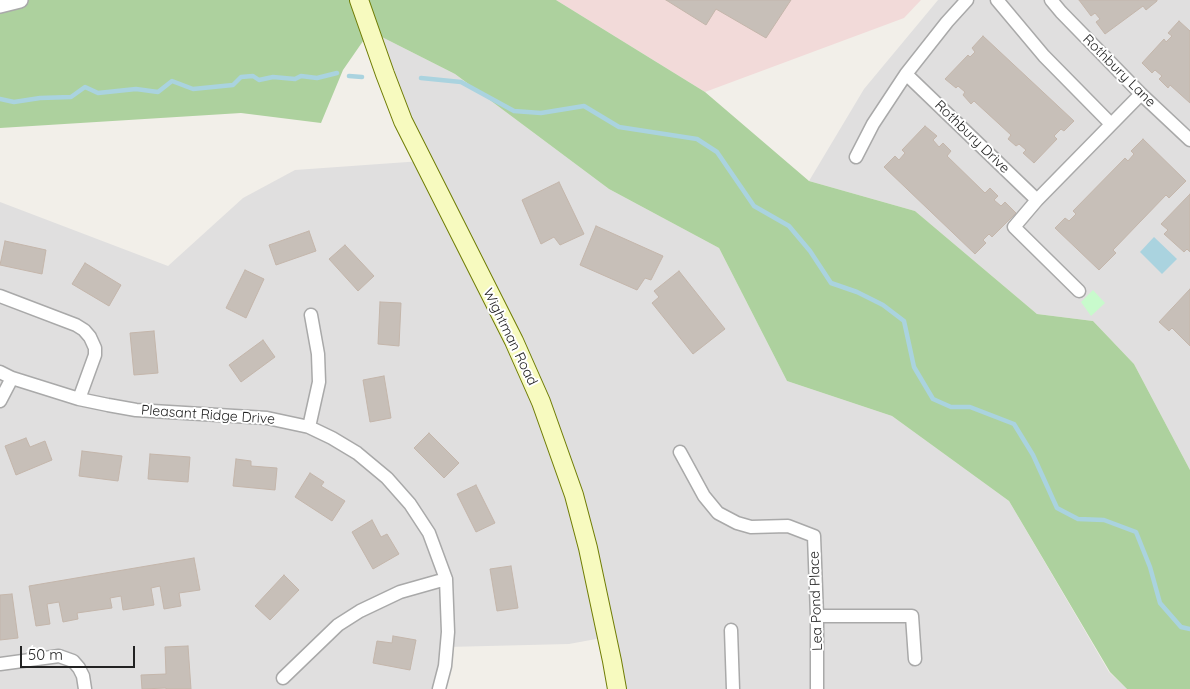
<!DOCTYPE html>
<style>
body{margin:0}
#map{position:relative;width:1190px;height:689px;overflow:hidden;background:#f2efe9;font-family:Quicksand,sans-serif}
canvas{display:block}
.scale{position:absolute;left:20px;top:646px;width:115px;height:22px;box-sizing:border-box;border:2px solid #222;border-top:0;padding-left:6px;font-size:15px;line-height:18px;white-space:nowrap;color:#222;-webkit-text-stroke:4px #fff;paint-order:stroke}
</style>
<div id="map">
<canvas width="1190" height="689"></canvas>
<div class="scale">50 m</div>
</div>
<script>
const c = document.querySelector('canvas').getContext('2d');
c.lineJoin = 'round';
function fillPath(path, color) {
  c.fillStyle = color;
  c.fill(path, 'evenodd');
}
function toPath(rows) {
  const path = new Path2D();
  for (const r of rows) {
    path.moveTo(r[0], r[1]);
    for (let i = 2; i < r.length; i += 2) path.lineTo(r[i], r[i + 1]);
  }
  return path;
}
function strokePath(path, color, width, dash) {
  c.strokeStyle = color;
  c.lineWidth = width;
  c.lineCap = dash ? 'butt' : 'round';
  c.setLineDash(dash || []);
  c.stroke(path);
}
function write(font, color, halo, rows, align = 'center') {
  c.font = font + ' Quicksand,sans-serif';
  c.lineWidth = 4;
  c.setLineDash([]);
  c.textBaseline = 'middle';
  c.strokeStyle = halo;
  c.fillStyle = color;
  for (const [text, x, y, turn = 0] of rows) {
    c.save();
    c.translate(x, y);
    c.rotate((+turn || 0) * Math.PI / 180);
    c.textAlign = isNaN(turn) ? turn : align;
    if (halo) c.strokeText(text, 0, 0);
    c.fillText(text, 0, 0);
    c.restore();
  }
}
const residential = toPath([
 [938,0,1190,0,1190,470,1134,364,1093,321,1037,314,915,211,809,181,864,89],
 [370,31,455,74,609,189,719,248,787,381,892,416,1009,501,1109,672,1127,689,617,689,607,637,569,644,447,647,439,689,0,689,0,202,168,266,243,198,295,170,422,161]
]);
const commercial = toPath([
 [556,0,921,0,904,18,705,92]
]);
const forest = toPath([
 [20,0,556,0,705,92,809,181,915,211,1037,314,1093,321,1134,364,1190,470,1190,689,1127,689,1110,672,1009,501,892,416,787,381,719,248,609,189,455,74,370,31,343,70,321,123,241,113,0,128,0,5]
]);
const park = toPath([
 [1093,290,1105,303,1091,316,1081,302]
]);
const water = toPath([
 [1154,237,1177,259,1162,274,1140,252]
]);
const stream = toPath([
 [349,76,362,77],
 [421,78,461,82,514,111,541,113,584,106,619,127,697,139,717,152,754,206,789,226,810,251,831,283,857,292,883,305,904,321,914,367,933,399,951,407,970,407,1014,424,1033,455,1057,508,1078,519,1104,520,1136,532,1150,567,1160,603,1181,627,1190,629],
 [0,99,14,102,40,98,71,97,85,87,98,93,136,89,158,92,172,81,193,89,233,85,241,77,253,76,259,80,273,77,295,79,301,76,317,78,337,73]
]);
const building = toPath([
 [666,0,791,0,766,38,716,9,706,25,666,0],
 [1079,0,1157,0,1157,1,1146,10,1143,6,1105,34,1096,22,1100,19,1095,13,1091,16,1079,0],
 [1179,21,1190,31,1190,103,1170,85,1168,88,1159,79,1162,76,1155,70,1152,73,1142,63,1164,39,1166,42,1172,36,1168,33,1179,21],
 [983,36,1074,121,1064,131,1061,129,1054,136,1057,139,1034,163,1023,153,1026,150,1019,144,1016,146,1008,139,1011,135,974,101,971,104,963,95,965,92,958,86,956,88,945,79,968,55,970,57,975,52,972,48,983,36],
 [925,126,937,136,933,140,939,147,943,143,951,151,947,156,985,193,990,188,998,196,994,200,1001,206,1005,202,1016,213,992,237,989,234,983,240,986,243,975,254,884,167,895,156,899,160,905,153,902,150,925,126],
 [1143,139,1186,181,1169,198,1166,195,1113,250,1116,253,1099,270,1055,228,1065,218,1069,221,1076,214,1073,211,1125,158,1128,161,1134,154,1131,151,1143,139],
 [559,182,584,234,560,245,554,237,541,244,522,200,559,182],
 [1190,194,1190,252,1187,249,1184,252,1164,234,1168,230,1161,224,1190,194],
 [596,226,663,256,651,280,645,278,637,290,580,265,596,226],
 [309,231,316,251,276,265,269,245,309,231],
 [5,241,46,250,42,274,0,265,5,241],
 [345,245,374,276,358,291,329,259,345,245],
 [85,263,121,285,109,306,72,284,85,263],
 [245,270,264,279,246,318,226,308,245,270],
 [679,271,725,329,693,354,652,303,659,297,654,291,679,271],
 [1190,289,1190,346,1172,328,1169,331,1159,322,1190,289],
 [380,302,401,303,399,346,378,344,380,302],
 [154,331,158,373,134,375,130,333,154,331],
 [263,340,275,357,241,382,229,365,263,340],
 [384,376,391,418,370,422,363,380,384,376],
 [429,433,459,463,444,478,414,448,429,433],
 [26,438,30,447,45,441,52,460,16,475,5,446,26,438],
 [82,451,122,456,118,481,79,476,82,451],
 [150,454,190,457,188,482,148,479,150,454],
 [236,459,251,461,251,466,277,468,275,490,233,486,236,459],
 [310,473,324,482,321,486,345,501,332,521,295,497,310,473],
 [476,485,495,523,476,532,457,494,476,485],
 [372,520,381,537,387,534,399,554,373,569,352,532,372,520],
 [194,558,200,590,179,593,181,606,164,609,160,586,151,588,154,605,123,610,121,596,110,598,112,608,77,613,78,619,63,622,59,602,47,604,50,624,36,626,29,586,194,558],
 [511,566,518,608,497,611,490,569,511,566],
 [284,575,299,590,270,620,255,606,284,575],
 [12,594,18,638,0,640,0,595,12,594],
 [393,636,416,640,410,670,373,663,377,641,392,643,393,636],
 [188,646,191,689,166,689,166,688,142,689,141,675,166,674,165,647,188,646]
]);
const minor = toPath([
 [997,0,1044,56,1111,124],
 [1051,0,1061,12,1141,94,1190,140],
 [906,74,1037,200],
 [856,157,873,124,906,74,947,22,967,0],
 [1079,291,1014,227,1037,200,1141,94],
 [0,296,76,325,84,330,90,337,95,348,95,355,79,399],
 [0,372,12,378,79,399,108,405,136,410,267,418,309,427,332,438,357,453,387,478,410,504,429,533,446,579,448,632,445,666,439,689],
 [0,401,12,378],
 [309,427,319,382,318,354,311,315],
 [680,452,704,496,718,513,737,523,751,527,788,526,814,536,817,616,817,689],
 [817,616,912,616,915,659],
 [731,630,733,689],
 [0,664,59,656,73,661,79,668,83,676,85,689],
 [283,678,338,625,360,611,400,592,446,579]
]);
const tertiary = toPath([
 [0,5,20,0]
]);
const secondary = toPath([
 [359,0,385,74,403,121,514,341,541,402,574,495,588,548,612,661,617,689]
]);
const streetNames = [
 ["Rothbury Lane",1119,71,45],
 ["Rothbury Drive",972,137,44],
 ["Wightman Road",510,337,64],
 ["Pleasant Ridge Drive",208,415,4],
 ["Lea Pond Place",816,601,-92]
];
fillPath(residential, '#e0dfdf');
fillPath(commercial, '#f2dad9');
fillPath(forest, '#add19e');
fillPath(park, '#c8facc');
fillPath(water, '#aad3df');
strokePath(stream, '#aad3df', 4.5);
fillPath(building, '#c7bfb8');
strokePath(building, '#c4b6ab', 1);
strokePath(minor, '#a9a9a9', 15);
strokePath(tertiary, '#a9a9a9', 18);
strokePath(secondary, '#707d05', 20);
strokePath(minor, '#fff', 12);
strokePath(tertiary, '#fff', 15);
strokePath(secondary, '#f7fabf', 18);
write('14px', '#222', '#fff', streetNames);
</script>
